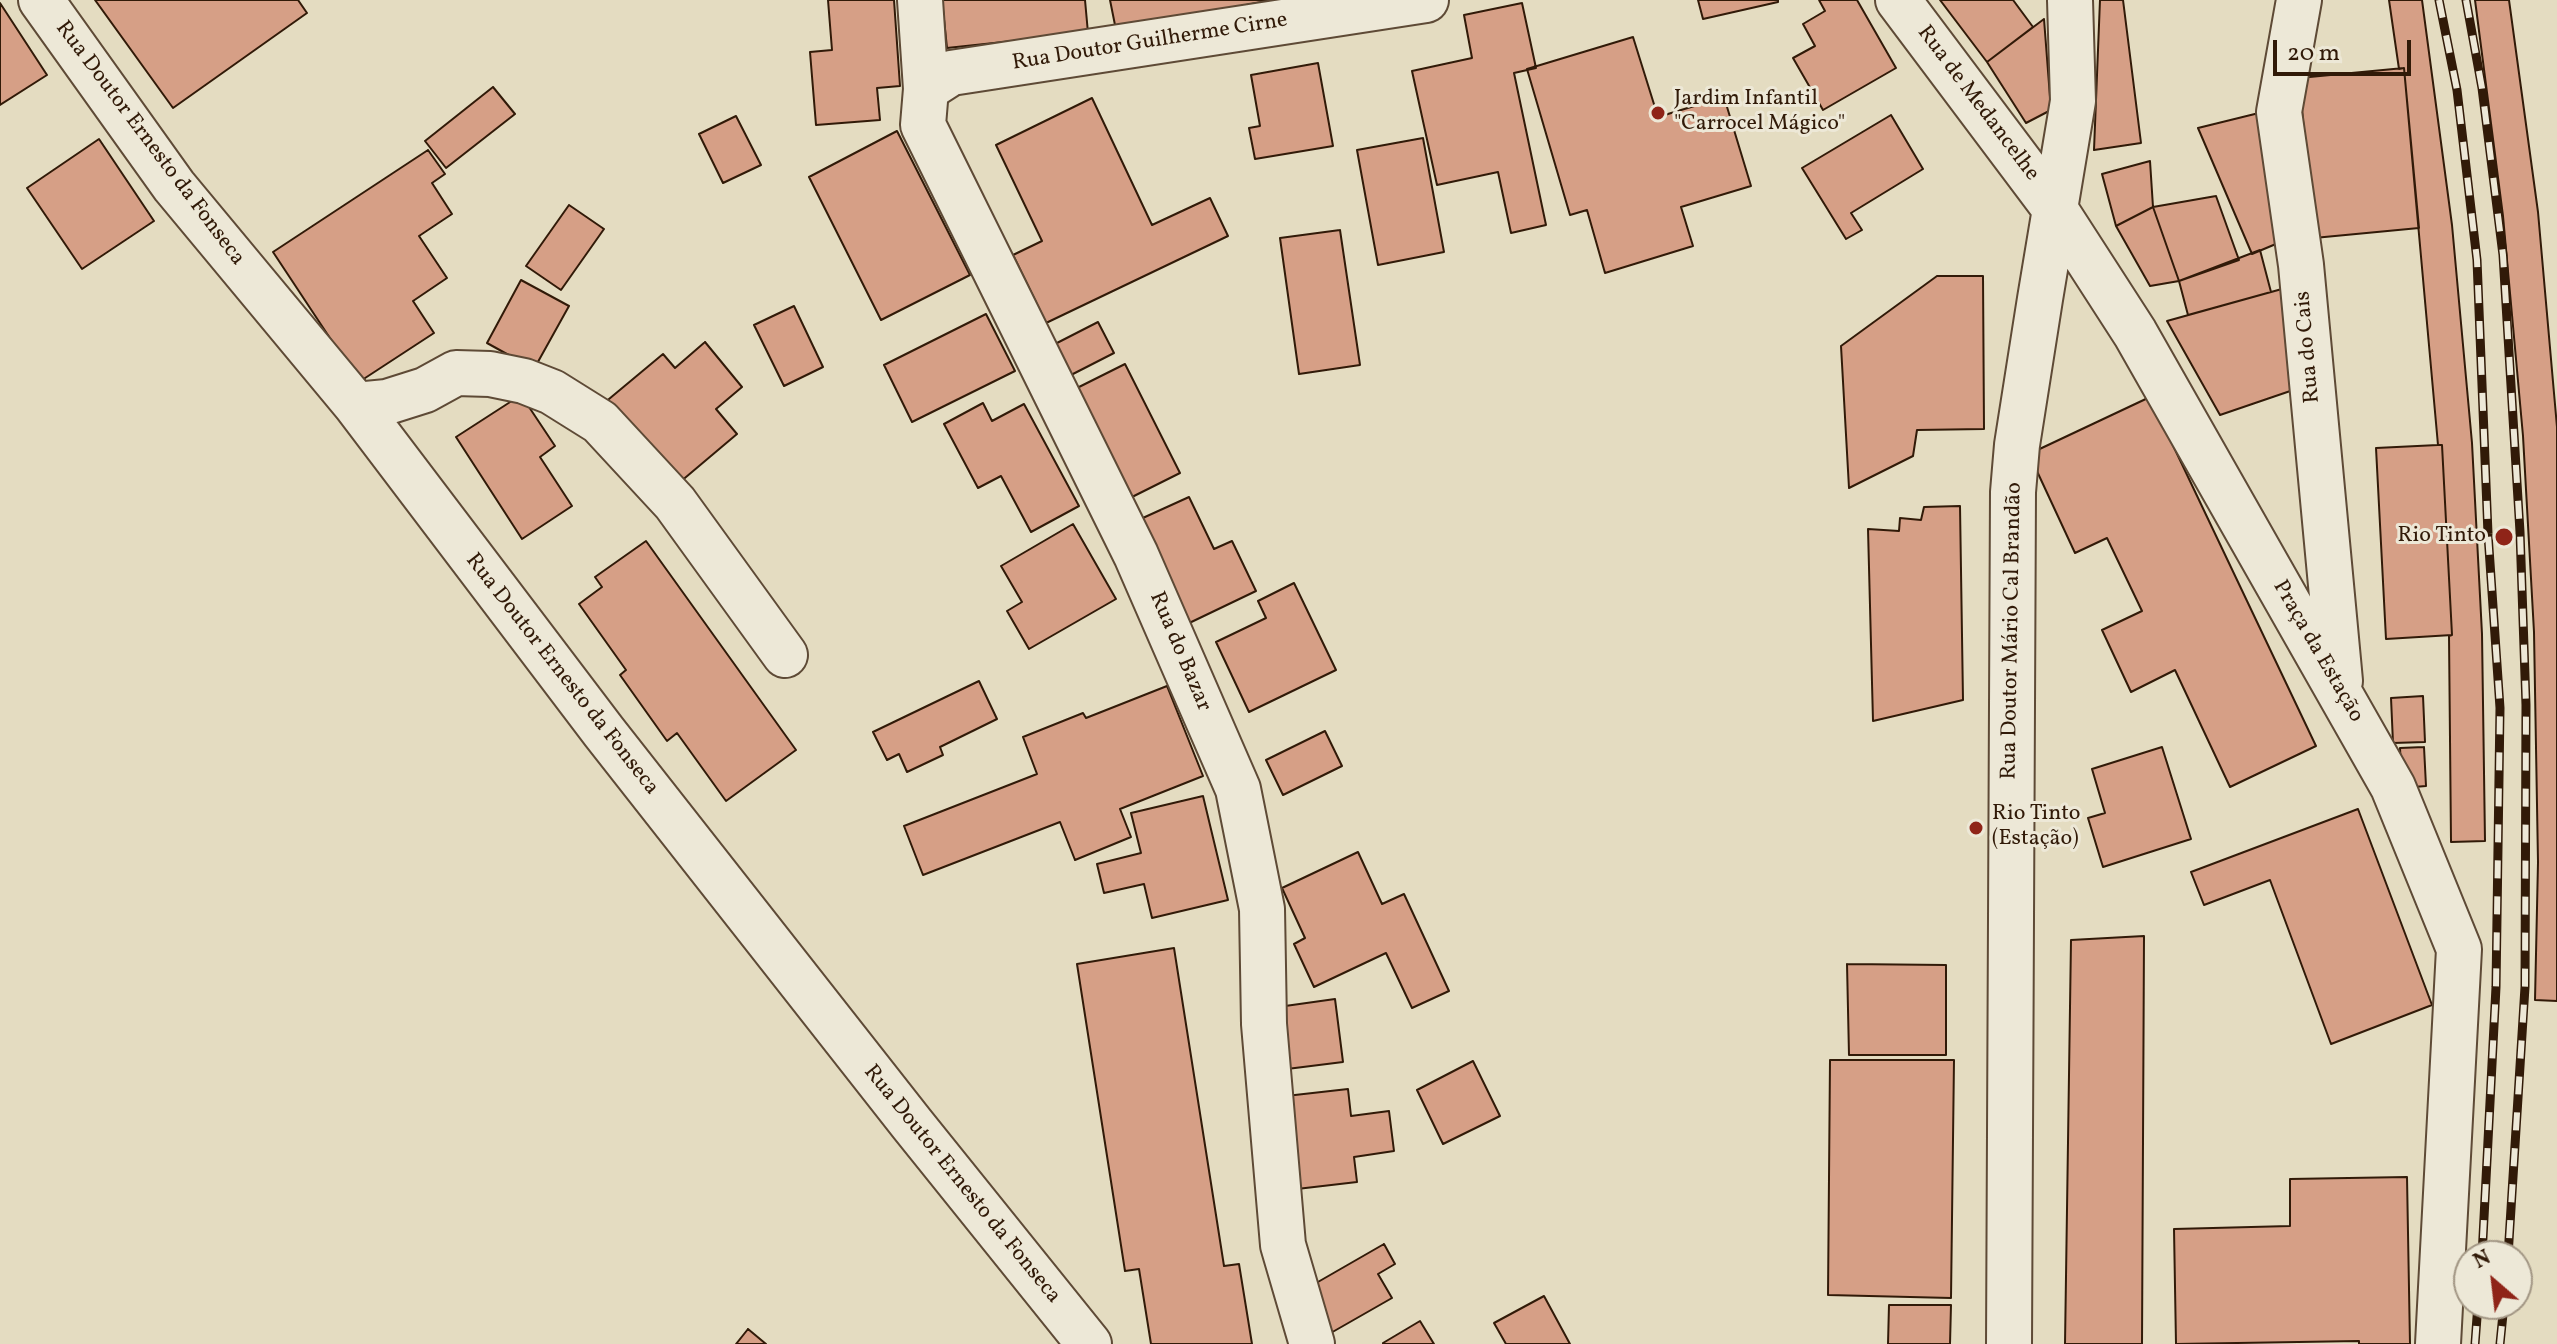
<!DOCTYPE html>
<meta charset="utf-8">
<style>
body{margin:0}
#map{position:relative;width:2557px;height:1344px;overflow:hidden;background:#e4dcc1;font-family:Vollkorn,serif}
canvas{display:block}
.north{position:absolute;left:2453px;top:1240px;width:80px;height:80px;box-sizing:border-box;background:#ede8d7;border:2px solid #a29684;border-radius:50%;rotate:332deg;font-size:22px;font-weight:700;line-height:32px;text-align:center;color:#311a08}
.north::after{content:'';display:block;margin:auto;width:28px;height:36px;background:#8f2418;clip-path:polygon(50% 0,100% 100%,50% 72%,0 100%)}
.scale{position:absolute;left:2273px;top:40px;width:138px;height:36px;box-sizing:border-box;border:4px solid #311a08;border-top:0;padding-left:10px;font-size:24px;line-height:28px;white-space:nowrap;color:#311a08;-webkit-text-stroke:6px #ede8d7;paint-order:stroke}
</style>
<div id="map">
<canvas width="2557" height="1344"></canvas>
<div class="north">N</div>
<div class="scale">20 m</div>
</div>
<script>
const c = document.querySelector('canvas').getContext('2d');
c.lineJoin = 'round';
function fillPath(path, color) {
  c.fillStyle = color;
  c.fill(path, 'evenodd');
}
function toPath(rows) {
  const path = new Path2D();
  for (const r of rows) {
    path.moveTo(r[0], r[1]);
    for (let i = 2; i < r.length; i += 2) path.lineTo(r[i], r[i + 1]);
  }
  return path;
}
function strokePath(path, color, width, dash) {
  c.strokeStyle = color;
  c.lineWidth = width;
  c.lineCap = dash ? 'butt' : 'round';
  c.setLineDash(dash || []);
  c.stroke(path);
}
function write(font, color, halo, rows, align = 'center') {
  c.font = font + ' Vollkorn,serif';
  c.lineWidth = 6;
  c.setLineDash([]);
  c.textBaseline = 'middle';
  c.strokeStyle = halo;
  c.fillStyle = color;
  for (const [text, x, y, turn = 0] of rows) {
    c.save();
    c.translate(x, y);
    c.rotate((+turn || 0) * Math.PI / 180);
    c.textAlign = isNaN(turn) ? turn : align;
    if (halo) c.strokeText(text, 0, 0);
    c.fillText(text, 0, 0);
    c.restore();
  }
}
const building = toPath([
 [95,0,298,0,307,13,173,108,95,0],
 [828,0,894,0,900,86,877,88,880,120,816,125,810,52,832,50,828,0],
 [942,0,1085,0,1088,33,947,48,942,0],
 [1110,0,1272,0,1116,30,1110,0],
 [1698,0,1778,0,1778,2,1703,19,1698,0],
 [1819,0,1857,0,1896,68,1823,110,1793,58,1815,46,1803,24,1825,11,1819,0],
 [1940,0,2013,0,2033,27,1987,62,1940,0],
 [2100,0,2123,0,2141,143,2094,150,2100,0],
 [2389,0,2422,0,2452,225,2472,443,2482,634,2485,841,2451,842,2449,636,2452,635,2442,445,2438,445,2404,68,2399,69,2389,0],
 [2475,0,2509,0,2538,212,2557,427,2557,1001,2535,1000,2538,862,2534,632,2523,436,2503,216,2475,0],
 [0,3,47,75,0,105,0,3],
 [1522,3,1536,68,1514,73,1546,225,1511,233,1498,172,1437,185,1412,71,1472,58,1464,15,1522,3],
 [2044,19,2051,110,2026,123,1987,62,2044,19],
 [1633,37,1658,117,1724,97,1751,186,1681,207,1693,246,1605,273,1587,210,1570,215,1527,69,1633,37],
 [1318,63,1333,146,1255,159,1249,128,1260,126,1251,75,1318,63],
 [2404,68,2419,228,2314,238,2299,78,2404,68],
 [493,87,515,114,446,168,425,141,493,87],
 [1092,98,1152,225,1210,198,1228,236,1046,323,1013,255,1042,241,996,145,1092,98],
 [2267,111,2283,241,2252,254,2198,128,2267,111],
 [1891,115,1923,169,1851,213,1862,230,1846,239,1802,168,1891,115],
 [736,116,761,165,723,183,699,134,736,116],
 [897,131,970,275,881,320,809,177,897,131],
 [1423,138,1444,252,1378,265,1357,150,1423,138],
 [99,139,154,221,82,269,27,188,99,139],
 [428,150,445,174,432,183,452,214,419,236,447,278,413,301,434,333,359,382,273,252,428,150],
 [2150,161,2153,207,2116,226,2102,174,2150,161],
 [2216,196,2239,260,2179,281,2153,207,2216,196],
 [569,205,604,229,561,290,526,266,569,205],
 [2153,207,2179,281,2150,286,2116,226,2153,207],
 [1340,230,1360,365,1299,374,1280,238,1340,230],
 [2260,250,2271,292,2188,315,2179,281,2260,250],
 [1937,276,1983,276,1984,429,1917,430,1913,456,1849,488,1841,346,1937,276],
 [521,280,569,306,534,369,487,343,521,280],
 [2289,287,2302,387,2220,415,2167,321,2289,287],
 [794,306,823,367,784,386,754,325,794,306],
 [986,314,1015,371,912,422,884,365,986,314],
 [1098,322,1114,353,1071,375,1055,344,1098,322],
 [705,342,742,387,716,409,737,434,673,488,603,404,663,354,675,368,705,342],
 [1125,364,1180,473,1126,500,1071,391,1125,364],
 [521,395,555,446,540,457,572,506,522,539,456,437,521,395],
 [2150,397,2316,746,2230,787,2175,670,2131,692,2102,630,2142,611,2107,538,2075,553,2029,454,2150,397],
 [983,403,992,421,1024,404,1079,506,1031,532,1001,476,978,488,944,424,983,403],
 [2438,445,2442,445,2452,635,2386,639,2376,448,2438,445],
 [1189,497,1214,549,1232,541,1256,591,1183,626,1134,522,1189,497],
 [1960,506,1963,700,1873,721,1868,529,1899,531,1900,518,1921,520,1924,507,1960,506],
 [1073,524,1116,599,1029,649,1007,611,1022,602,1001,566,1073,524],
 [646,541,796,750,726,801,677,733,667,741,620,675,626,670,579,604,602,587,595,577,646,541],
 [1294,583,1336,670,1249,712,1216,642,1266,618,1258,601,1294,583],
 [979,681,997,719,940,747,943,755,907,772,899,754,887,760,873,732,979,681],
 [1167,686,1203,776,1120,809,1131,837,1075,860,1060,822,923,875,904,826,1037,774,1023,737,1083,713,1086,718,1167,686],
 [2423,696,2425,742,2393,743,2391,698,2423,696],
 [1325,731,1342,766,1283,795,1266,760,1325,731],
 [2162,747,2191,839,2103,867,2088,818,2105,813,2092,769,2162,747],
 [2424,747,2426,786,2402,788,2400,748,2424,747],
 [1203,796,1228,900,1152,918,1144,884,1104,893,1097,864,1141,853,1131,813,1203,796],
 [2358,809,2432,1005,2331,1044,2270,880,2204,905,2191,872,2358,809],
 [1358,852,1382,904,1404,894,1449,991,1412,1008,1386,953,1314,987,1294,944,1305,938,1282,888,1358,852],
 [2144,936,2142,1344,2065,1344,2071,940,2144,936],
 [1174,948,1224,1266,1239,1264,1252,1344,1151,1344,1139,1269,1125,1271,1077,964,1174,948],
 [1847,964,1946,965,1946,1055,1849,1055,1847,964],
 [1335,999,1343,1062,1287,1069,1278,1007,1335,999],
 [1830,1060,1954,1060,1951,1298,1828,1295,1830,1060],
 [1473,1061,1500,1116,1443,1144,1417,1090,1473,1061],
 [1348,1089,1351,1116,1389,1111,1394,1151,1354,1157,1357,1182,1297,1189,1286,1096,1348,1089],
 [2407,1177,2410,1344,2359,1344,2359,1341,2176,1344,2174,1229,2290,1226,2290,1179,2407,1177],
 [1384,1244,1395,1264,1378,1274,1392,1298,1329,1334,1304,1290,1384,1244],
 [1544,1296,1570,1344,1506,1344,1494,1323,1544,1296],
 [1889,1305,1951,1305,1950,1344,1888,1344,1889,1305],
 [1420,1321,1434,1344,1383,1344,1383,1343,1420,1321],
 [748,1329,766,1344,736,1344,748,1329]
]);
const minor = toPath([
 [41,0,174,186,356,405,604,732,912,1124,1089,1344],
 [920,0,926,89,923,125,1136,555,1238,789,1262,909,1264,1024,1283,1245,1312,1344],
 [1898,0,2055,209,2135,333,2393,787,2459,949,2438,1344],
 [2299,0,2279,112,2301,265,2340,681],
 [926,89,951,73,1426,0],
 [356,405,387,402,425,390,456,373,490,374,524,381,552,392,600,422,675,503,785,655],
 [2009,1344,2013,492,2017,445,2040,299,2073,101,2070,0]
]);
const rail = toPath([
 [2439,0,2457,90,2477,260,2488,534,2500,708,2496,987,2482,1256],
 [2466,0,2482,88,2503,255,2520,532,2526,705,2525,987,2508,1256],
 [2475,1344,2478,1304],
 [2500,1344,2504,1304]
]);
const markers = [
 [1658,113,8,"#8f2418"],
 [2504,537,10,"#8f2418"],
 [1976,828,8,"#8f2418"]
];
const streetNames = [
 ["Rua Doutor Guilherme Cirne",1150,43,-9],
 ["Rua de Medancelhe",1977,104,53],
 ["Rua Doutor Ernesto da Fonseca",149,144,53],
 ["Rua do Cais",2309,347,-95],
 ["Rua Doutor Mário Cal Brandão",2013,631,-89],
 ["Rua do Bazar",1179,652,67],
 ["Praça da Estação",2317,652,60],
 ["Rua Doutor Ernesto da Fonseca",561,675,52],
 ["Rua Doutor Ernesto da Fonseca",961,1185,51]
];
const poiNames = [
 ["Jardim Infantil",1674,100],
 ["\"Carrocel Mágico\"",1674,125],
 ["Rio Tinto",2486,537,"right"],
 ["Rio Tinto",1992,815],
 ["(Estação)",1992,840]
];
fillPath(building, '#d69f86');
strokePath(building, '#311a08', 2);
strokePath(minor, '#5e4a36', 48);
strokePath(minor, '#ede8d7', 44);
strokePath(rail, '#311a08', 9);
strokePath(rail, '#ede8d7', 6, [18]);
for (const [x, y, r, color] of markers) {
  const dot = new Path2D();
  dot.arc(x, y, r, 0, 2 * Math.PI);
  c.fillStyle = color;
  c.fill(dot);
  strokePath(dot, '#ede8d7', 3);
}
write('22px', '#311a08', '#ede8d7', streetNames);
write('22px', '#311a08', '#ede8d7', poiNames, 'left');
</script>
